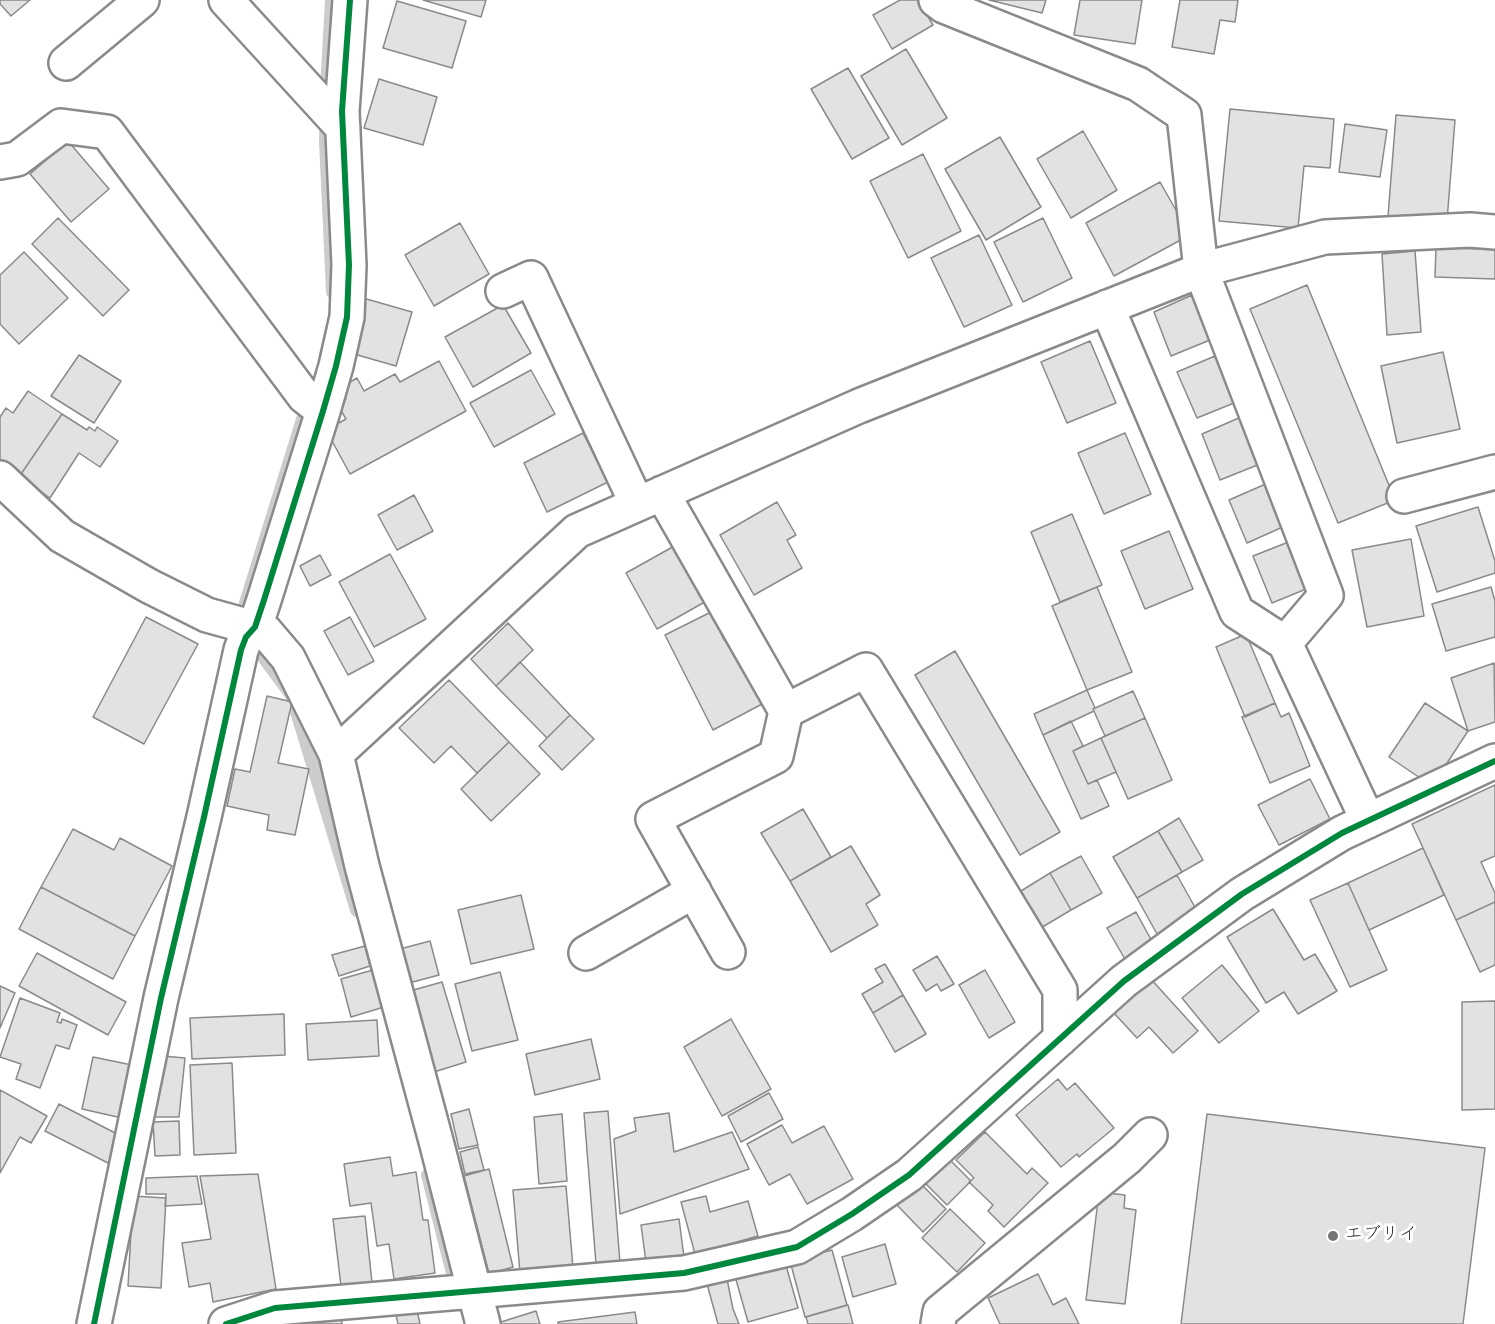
<!DOCTYPE html>
<meta charset="utf-8">
<style>
body{margin:0}
canvas{display:block;background:#fff}
</style>
<canvas width="1495" height="1324"></canvas>
<script>
const c = document.querySelector('canvas').getContext('2d');
c.lineJoin = 'round';
function toPath(rows) {
  const path = new Path2D();
  for (const r of rows) {
    path.moveTo(r[0], r[1]);
    for (let i = 2; i < r.length; i += 2) path.lineTo(r[i], r[i + 1]);
  }
  return path;
}
function strokePath(path, color, width, dash) {
  c.strokeStyle = color;
  c.lineWidth = width;
  c.lineCap = dash ? 'butt' : 'round';
  c.setLineDash(dash || []);
  c.stroke(path);
}
function fillPath(path, color) {
  c.fillStyle = color;
  c.fill(path, 'evenodd');
}
function write(font, color, halo, rows, align = 'center') {
  c.font = font + ' "Gochi Hand","Klee One",sans-serif';
  c.lineWidth = 6;
  c.setLineDash([]);
  c.textBaseline = 'middle';
  c.strokeStyle = halo;
  c.fillStyle = color;
  for (const [text, x, y, turn = 0] of rows) {
    c.save();
    c.translate(x, y);
    c.rotate((+turn || 0) * Math.PI / 180);
    c.textAlign = isNaN(turn) ? turn : align;
    if (halo) c.strokeText(text, 0, 0);
    c.fillText(text, 0, 0);
    c.restore();
  }
}
const stream = toPath([
 [332,0,327,89,326,141,333,292],
 [246,603,309,400],
 [261,653,292,695,357,910],
 [428,1175,458,1293]
]);
const building = toPath([
 [0,0,30,0,11,16,0,4,0,0],
 [423,0,486,0,481,17,423,0],
 [900,0,918,0,933,25,892,49,873,15,900,0],
 [989,0,1046,0,1042,13,989,0],
 [1080,0,1142,0,1135,44,1074,35,1080,0],
 [1180,0,1238,0,1235,22,1220,20,1214,54,1172,47,1180,0],
 [397,1,466,21,452,68,383,48,397,1],
 [906,49,947,118,902,145,861,76,906,49],
 [848,68,889,138,852,159,811,89,848,68],
 [379,79,437,97,423,145,364,128,379,79],
 [1230,109,1334,119,1330,168,1304,166,1298,228,1219,221,1230,109],
 [1396,115,1455,120,1447,221,1388,216,1396,115],
 [1345,124,1387,130,1380,177,1339,172,1345,124],
 [1083,131,1117,190,1071,218,1037,159,1083,131],
 [1000,137,1041,207,986,240,945,169,1000,137],
 [68,141,109,189,71,222,30,174,68,141],
 [923,154,961,231,908,258,870,181,923,154],
 [1160,182,1190,235,1114,276,1086,223,1160,182],
 [58,218,129,290,103,316,32,244,58,218],
 [1043,218,1072,278,1023,302,994,242,1043,218],
 [460,223,489,274,434,306,405,255,460,223],
 [979,235,1012,305,964,327,931,258,979,235],
 [1436,248,1495,249,1495,279,1435,277,1436,248],
 [1415,251,1421,332,1387,335,1382,254,1415,251],
 [24,252,68,298,19,344,0,324,0,275,24,252],
 [1307,285,1395,500,1338,523,1250,309,1307,285],
 [1192,295,1210,340,1171,356,1154,312,1192,295],
 [363,298,412,312,396,366,347,352,363,298],
 [503,305,531,353,473,387,445,337,503,305],
 [1090,341,1116,403,1067,423,1041,362,1090,341],
 [1443,352,1460,429,1397,443,1381,366,1443,352],
 [79,355,121,381,94,423,51,396,79,355],
 [1215,356,1234,403,1197,418,1177,372,1215,356],
 [439,361,466,411,350,474,326,430,346,419,337,404,346,399,340,388,357,378,364,391,395,374,400,382,439,361],
 [531,370,555,414,494,447,470,403,531,370],
 [28,391,62,414,19,477,0,464,0,417,6,408,13,413,28,391],
 [62,414,87,430,89,427,95,431,97,427,118,441,100,467,79,453,50,498,19,477,62,414],
 [1241,417,1260,464,1220,480,1202,434,1241,417],
 [583,433,608,482,547,512,524,463,583,433],
 [1125,433,1151,494,1104,514,1078,453,1125,433],
 [1268,483,1285,526,1247,543,1229,500,1268,483],
 [414,495,433,531,397,550,378,515,414,495],
 [777,502,796,535,787,540,802,568,754,595,720,535,777,502],
 [1478,507,1495,561,1495,573,1437,592,1416,526,1478,507],
 [1072,514,1102,585,1060,602,1031,532,1072,514],
 [1169,531,1193,589,1145,609,1121,551,1169,531],
 [1411,539,1424,616,1367,627,1352,550,1411,539],
 [685,540,717,595,657,629,626,573,685,540],
 [1291,541,1311,587,1272,603,1253,556,1291,541],
 [390,554,426,619,374,647,339,582,390,554],
 [320,555,331,575,310,586,300,566,320,555],
 [1097,587,1132,672,1087,690,1052,606,1097,587],
 [1491,587,1495,601,1495,637,1446,651,1432,604,1491,587],
 [711,612,724,640,731,637,764,703,713,730,665,635,711,612],
 [146,617,198,644,144,744,93,717,146,617],
 [350,617,374,661,348,675,324,631,350,617],
 [508,623,533,650,496,686,471,659,508,623],
 [1246,634,1275,703,1245,717,1216,647,1246,634],
 [955,651,1060,832,1020,855,915,675,955,651],
 [520,662,570,715,547,738,496,686,520,662],
 [1494,663,1495,722,1468,731,1451,678,1494,663],
 [449,680,509,742,477,773,451,746,434,763,399,728,449,680],
 [1087,690,1095,708,1093,709,1094,711,1043,735,1034,714,1087,690],
 [1133,691,1145,718,1105,736,1093,709,1133,691],
 [267,696,292,702,278,763,309,769,295,835,267,830,269,815,227,806,235,769,250,772,267,696],
 [1275,703,1281,717,1289,713,1310,766,1270,783,1242,717,1275,703],
 [1425,703,1468,731,1432,786,1389,757,1425,703],
 [570,715,594,739,562,770,539,746,570,715],
 [1145,718,1172,780,1128,799,1101,738,1145,718],
 [1071,721,1083,746,1073,751,1088,784,1097,780,1109,806,1081,819,1043,735,1071,721],
 [1101,738,1116,772,1088,784,1073,751,1101,738],
 [509,742,540,774,491,821,461,789,509,742],
 [1310,779,1330,819,1279,845,1258,805,1310,779],
 [1495,785,1495,856,1481,862,1495,893,1495,902,1456,920,1412,824,1495,785],
 [803,809,831,857,790,881,761,833,803,809],
 [1179,818,1203,860,1182,872,1158,831,1179,818],
 [73,829,114,850,120,838,172,866,135,936,41,887,73,829],
 [1158,831,1182,872,1137,898,1113,857,1158,831],
 [851,846,880,895,866,904,878,925,831,952,790,881,851,846],
 [1423,848,1444,895,1369,930,1348,883,1423,848],
 [1081,856,1102,893,1071,910,1050,873,1081,856],
 [1050,873,1071,910,1029,935,1008,899,1050,873],
 [1177,875,1197,911,1157,934,1137,898,1177,875],
 [1348,883,1387,970,1350,987,1310,900,1348,883],
 [41,887,135,936,113,979,19,929,41,887],
 [521,895,534,949,471,964,458,910,521,895],
 [1495,902,1495,965,1480,972,1456,920,1495,902],
 [1273,909,1304,960,1315,954,1337,991,1298,1014,1284,992,1266,1003,1227,937,1273,909],
 [1136,912,1154,945,1126,961,1107,928,1136,912],
 [430,941,439,975,409,983,400,949,430,941],
 [365,946,370,966,339,976,332,955,365,946],
 [37,953,126,1002,108,1035,19,986,37,953],
 [937,956,954,984,941,991,937,984,926,991,913,970,937,956],
 [885,964,903,995,873,1013,862,994,883,982,875,969,885,964],
 [1222,965,1259,1011,1219,1043,1182,998,1222,965],
 [373,970,384,1007,351,1017,341,979,373,970],
 [985,970,1015,1022,989,1038,959,985,985,970],
 [500,972,518,1040,472,1051,455,984,500,972],
 [1150,978,1198,1031,1173,1053,1149,1027,1137,1038,1113,1012,1150,978],
 [442,982,466,1062,434,1072,410,991,442,982],
 [0,986,15,993,0,1028,0,986],
 [903,995,926,1034,895,1052,873,1013,903,995],
 [20,998,60,1013,57,1022,61,1023,62,1019,77,1025,69,1049,56,1045,40,1088,16,1079,21,1064,0,1057,20,998],
 [1495,1001,1495,1109,1462,1110,1462,1002,1495,1001],
 [284,1014,285,1055,192,1059,190,1018,284,1014],
 [731,1019,771,1089,722,1116,684,1047,731,1019],
 [377,1020,379,1056,308,1060,306,1024,377,1020],
 [591,1039,600,1079,535,1095,526,1054,591,1039],
 [163,1056,185,1058,179,1117,153,1117,163,1056],
 [93,1057,132,1065,122,1118,82,1109,93,1057],
 [232,1063,236,1153,194,1155,190,1065,232,1063],
 [1058,1079,1067,1090,1075,1083,1114,1128,1079,1157,1077,1154,1061,1167,1016,1115,1058,1079],
 [0,1090,47,1116,31,1143,20,1137,0,1173,0,1090],
 [769,1093,783,1119,741,1142,728,1116,769,1093],
 [59,1104,121,1136,108,1163,45,1131,59,1104],
 [469,1109,478,1145,459,1149,451,1114,469,1109],
 [608,1111,620,1263,596,1264,584,1113,608,1111],
 [669,1113,674,1152,732,1132,749,1169,620,1214,614,1139,636,1131,634,1118,669,1113],
 [562,1114,567,1181,539,1184,534,1117,562,1114],
 [1207,1114,1485,1148,1463,1324,1181,1324,1207,1114],
 [179,1121,180,1155,155,1156,153,1122,179,1121],
 [782,1125,792,1143,824,1126,853,1179,807,1204,790,1174,769,1185,747,1144,782,1125],
 [985,1132,1027,1174,1032,1168,1048,1183,1004,1227,988,1211,993,1205,969,1182,974,1178,956,1160,985,1132],
 [478,1147,484,1170,465,1174,460,1152,478,1147],
 [390,1157,393,1176,416,1172,423,1220,428,1220,435,1273,394,1279,389,1244,377,1246,371,1203,350,1206,344,1164,390,1157],
 [947,1157,971,1181,947,1205,923,1181,947,1157],
 [489,1169,513,1267,489,1274,464,1176,489,1169],
 [258,1174,276,1289,213,1302,210,1283,189,1287,182,1243,211,1239,200,1176,258,1174],
 [197,1176,202,1204,165,1206,166,1194,146,1194,146,1178,197,1176],
 [919,1182,946,1209,923,1232,897,1205,919,1182],
 [566,1186,573,1268,520,1273,513,1190,566,1186],
 [1099,1192,1125,1195,1124,1208,1136,1210,1125,1304,1086,1300,1099,1192],
 [133,1196,166,1198,161,1288,128,1286,133,1196],
 [706,1196,710,1212,748,1201,758,1236,695,1254,681,1202,706,1196],
 [950,1209,985,1243,957,1272,922,1238,950,1209],
 [365,1216,372,1283,341,1286,333,1219,365,1216],
 [679,1219,684,1257,646,1262,641,1225,679,1219],
 [885,1244,896,1284,853,1297,842,1257,885,1244],
 [832,1250,847,1305,805,1317,790,1261,832,1250],
 [785,1262,798,1308,748,1322,735,1276,785,1262],
 [1038,1274,1053,1305,1066,1298,1079,1324,1000,1324,988,1298,1038,1274],
 [727,1279,733,1309,739,1324,718,1324,707,1284,727,1279],
 [848,1305,853,1324,808,1324,806,1317,848,1305],
 [416,1306,420,1324,398,1324,395,1311,416,1306],
 [340,1310,342,1324,281,1324,340,1310],
 [536,1311,540,1324,501,1324,501,1322,536,1311],
 [635,1312,637,1324,558,1324,558,1322,635,1312]
]);
const minor = toPath([
 [226,0,343,128],
 [936,0,944,6,1138,84,1184,115,1201,270,1326,595,1285,643],
 [66,63,142,0],
 [0,162,17,159,61,126,107,132,304,396,323,411],
 [503,291,531,278,637,504],
 [1107,307,1237,612,1285,643,1368,821],
 [0,478,62,536,149,586,207,615,265,631,288,658,336,754,362,866,436,1141,483,1324],
 [662,493,786,711,866,670,1060,990,1060,1039],
 [1404,496,1495,472],
 [336,754,577,531,859,406,1201,270,1325,237,1470,230,1495,232],
 [728,952,653,819,776,756,786,711],
 [586,953,694,891],
 [94,1324,161,998,204,817,241,650,246,637,255,627,264,600,323,411,336,366,347,317,349,265,342,111,350,0],
 [226,1324,275,1308,684,1273,797,1247,852,1214,909,1175,1124,981,1242,894,1342,833,1495,761],
 [938,1324,940,1312,1127,1158,1150,1135]
]);
const cycleway = toPath([
 [94,1324,161,998,204,817,241,650,246,637,255,627,264,600,323,411,336,366,347,317,349,265,342,111,350,0],
 [226,1324,275,1308,684,1273,797,1247,852,1214,909,1175,1124,981,1242,894,1342,833,1495,761]
]);
const markers = [
 [1333,1236,6,"#757575"]
];
const poiNames = [
 ["エブリイ",1345,1236]
];
strokePath(stream, '#ccc', 14);
fillPath(building, '#e2e2e2');
strokePath(building, '#8a8a8a', 1.5);
strokePath(minor, '#8a8a8a', 38);
strokePath(minor, '#fff', 33);
strokePath(cycleway, '#00873e', 6);
for (const [x, y, r, color] of markers) {
  const dot = new Path2D();
  dot.arc(x, y, r, 0, 2 * Math.PI);
  c.fillStyle = color;
  c.fill(dot);
  strokePath(dot, '#fff', 2);
}
write('18px', '#2b2b2b', '#fff', poiNames, 'left');
</script>
